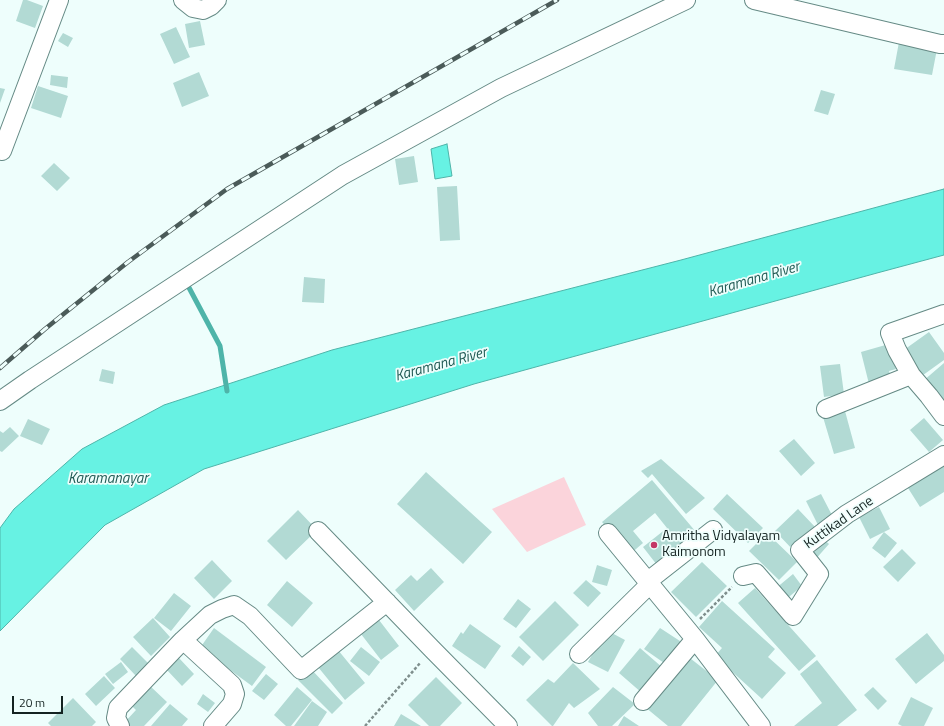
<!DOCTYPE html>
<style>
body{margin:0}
#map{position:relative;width:944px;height:726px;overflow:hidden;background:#eefefc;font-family:"Titillium Web",sans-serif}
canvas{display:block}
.scale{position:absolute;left:12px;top:696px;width:51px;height:18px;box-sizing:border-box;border:2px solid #142321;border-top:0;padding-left:5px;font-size:12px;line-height:14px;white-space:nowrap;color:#142321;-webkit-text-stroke:3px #eefefc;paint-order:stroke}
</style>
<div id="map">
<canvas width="944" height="726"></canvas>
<div class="scale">20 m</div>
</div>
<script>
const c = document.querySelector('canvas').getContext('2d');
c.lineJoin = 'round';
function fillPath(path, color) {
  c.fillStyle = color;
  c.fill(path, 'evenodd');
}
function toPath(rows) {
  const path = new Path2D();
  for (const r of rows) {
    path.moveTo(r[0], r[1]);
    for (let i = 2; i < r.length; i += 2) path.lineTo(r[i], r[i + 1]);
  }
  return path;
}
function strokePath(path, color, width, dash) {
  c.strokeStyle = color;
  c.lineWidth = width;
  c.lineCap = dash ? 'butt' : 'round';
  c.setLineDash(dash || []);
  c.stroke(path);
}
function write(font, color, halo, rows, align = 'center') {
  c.font = font + ' "Titillium Web",sans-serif';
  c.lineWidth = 3.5;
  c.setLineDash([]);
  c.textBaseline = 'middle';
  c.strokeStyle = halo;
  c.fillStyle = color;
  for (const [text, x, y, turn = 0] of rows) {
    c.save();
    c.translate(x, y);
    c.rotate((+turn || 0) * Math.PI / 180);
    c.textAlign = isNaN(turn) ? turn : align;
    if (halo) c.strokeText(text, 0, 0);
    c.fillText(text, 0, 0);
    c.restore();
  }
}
const green = toPath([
 [564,477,586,525,527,552,492,509]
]);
const water = toPath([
 [447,144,452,176,435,179,431,149,447,144],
 [944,189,944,255,877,273,474,384,204,469,105,525,0,631,0,528,14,509,82,449,164,405,332,350,681,260,944,189]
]);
const stream = toPath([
 [186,282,220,346,227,391]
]);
const building = toPath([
 [23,0,27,0,43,6,35,28,16,21],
 [200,21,205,45,189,48,185,24],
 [176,27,190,57,174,64,160,34],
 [63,33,73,38,68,47,58,41],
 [899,42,937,49,932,75,894,69],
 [199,72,209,96,182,107,173,83],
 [51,75,68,77,67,88,50,85],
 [38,86,68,96,61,118,31,108],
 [0,88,5,89,0,103],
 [821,90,835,94,828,115,814,111],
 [414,156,418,182,399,185,395,159],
 [54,163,70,178,57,191,41,176],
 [457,186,460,240,440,241,437,187],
 [304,277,325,279,324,303,302,302],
 [929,332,944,353,944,360,919,378,901,352],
 [889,344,896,369,889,371,891,378,869,384,861,352],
 [944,363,944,403,923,381],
 [840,364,844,394,824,397,820,366],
 [102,369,115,372,113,384,99,381],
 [845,411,855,448,834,454,823,417],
 [924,418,943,440,929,452,910,430],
 [28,419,50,429,42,445,20,436],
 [10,427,19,436,2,452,0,451,0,431,3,433],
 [794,439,815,463,801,476,779,451],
 [661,459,705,498,686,514,652,474,648,478,641,471],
 [944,466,944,492,920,507,908,488],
 [426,472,492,532,463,564,397,504],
 [652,480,696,532,657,565,643,547,667,528,655,513,633,531,643,543,629,555,602,522],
 [727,494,763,528,748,543,713,509],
 [821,494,834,519,819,527,806,501],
 [879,507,890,529,870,539,859,517],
 [798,509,816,528,794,551,775,531],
 [298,510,317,530,286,560,267,541],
 [884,532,897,543,885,558,872,548],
 [767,533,797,562,779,580,749,551],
 [820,536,829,544,814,561,805,553],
 [902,549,916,563,898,582,883,567],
 [212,560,232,581,214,599,194,578],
 [702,562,727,586,696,617,671,592],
 [597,565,612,570,607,586,592,582],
 [431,568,444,582,414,611,395,590,411,575,417,581],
 [793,574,802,586,784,601,775,589],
 [586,580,601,593,588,607,573,593],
 [287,581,313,603,292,627,267,605],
 [755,588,816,656,799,671,738,603],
 [174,593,191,606,171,631,154,618],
 [518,599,531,609,516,628,503,619],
 [555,601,579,625,543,661,519,637],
 [722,601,775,649,768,657,786,673,762,699,715,656,722,648,699,627],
 [153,618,170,637,151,656,133,637],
 [379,620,399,646,381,660,361,634],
 [470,624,501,646,485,669,452,646,461,632,463,634],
 [214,628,266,667,252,686,200,648],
 [660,628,683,643,667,665,644,649],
 [606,630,625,640,608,672,588,662],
 [927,633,944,655,944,661,916,684,895,659],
 [519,646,531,657,523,666,511,656],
 [132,647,148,663,136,676,120,659],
 [361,647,380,662,369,676,350,661],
 [640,648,663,668,642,693,619,673],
 [338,650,365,683,345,700,318,667],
 [686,655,718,680,681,726,668,726,645,707],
 [178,657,194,674,182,686,166,669],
 [817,660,857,710,837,726,794,726,822,703,800,674],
 [121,662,128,672,113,684,105,674],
 [573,663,600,689,574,708,569,703,553,726,552,726,526,700,548,679,554,683],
 [310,668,343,703,332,714,298,680],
 [266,674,278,684,264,700,252,691],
 [104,676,115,688,96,706,85,694],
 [436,677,462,703,440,726,429,726,408,705],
 [149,685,167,702,144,726,127,726,124,723,136,710,130,704],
 [297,687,312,700,291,726,286,726,274,715],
 [613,687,635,704,612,726,598,726,588,713],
 [873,687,887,701,878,710,864,695],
 [203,694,215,703,208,712,197,704],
 [911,697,933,708,924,726,902,726,898,724],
 [73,698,96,722,92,726,51,726,48,723],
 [312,701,327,712,318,726,294,726],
 [170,704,188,719,182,726,151,726],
 [401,714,421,726,394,726],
 [624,716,639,726,618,726]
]);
const path = toPath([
 [700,619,732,587],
 [365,726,421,662]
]);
const minor = toPath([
 [183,0,193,8,203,10,211,6,217,0],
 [754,0,940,44,944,44],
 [2,151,59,0],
 [944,314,890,333,897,350,911,375,929,396,944,416],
 [0,401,30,380,343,175,501,88,686,0],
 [826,409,911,375],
 [318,531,432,649,508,726],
 [608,533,695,639,761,726],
 [743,576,756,573,793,616,819,574,800,550,847,514,944,455],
 [648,581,713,530],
 [183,640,232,685,235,694,232,704,213,726],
 [579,654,650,584],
 [643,701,695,639],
 [120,726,116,718,118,708,183,640,210,615,222,609,234,605,250,616,301,670,387,602]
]);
const rail = toPath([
 [0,368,45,329,128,262,227,189,557,0]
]);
const markers = [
 [654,545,4,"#c43665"]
];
const streetNames = [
 ["Kuttikad Lane",839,523,-35]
];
const poiNames = [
 ["Amritha Vidyalayam",662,537],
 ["Kaimonom",662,553]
];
const waterNames = [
 ["Karamana River",754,280,-16],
 ["Karamana River",441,365,-15],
 ["Karamanayar",108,479]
];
fillPath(green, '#fbd4db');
fillPath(water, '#67f2e3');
strokePath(water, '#4eb4a9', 1);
strokePath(stream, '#4eb4a9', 5);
fillPath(building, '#b2dad4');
strokePath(minor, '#658a85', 20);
strokePath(path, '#7f8f8d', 2.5, [3, 2]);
strokePath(minor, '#fff', 18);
strokePath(rail, '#4b5b59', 4.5);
strokePath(rail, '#eefefc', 3, [9]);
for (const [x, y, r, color] of markers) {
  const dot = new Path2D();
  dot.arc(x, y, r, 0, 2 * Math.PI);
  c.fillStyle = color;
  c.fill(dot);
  strokePath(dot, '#eefefc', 1.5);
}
write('14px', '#142321', '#eefefc', streetNames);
write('14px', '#142321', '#eefefc', poiNames, 'left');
write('italic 15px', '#225c56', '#eefefc', waterNames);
</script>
